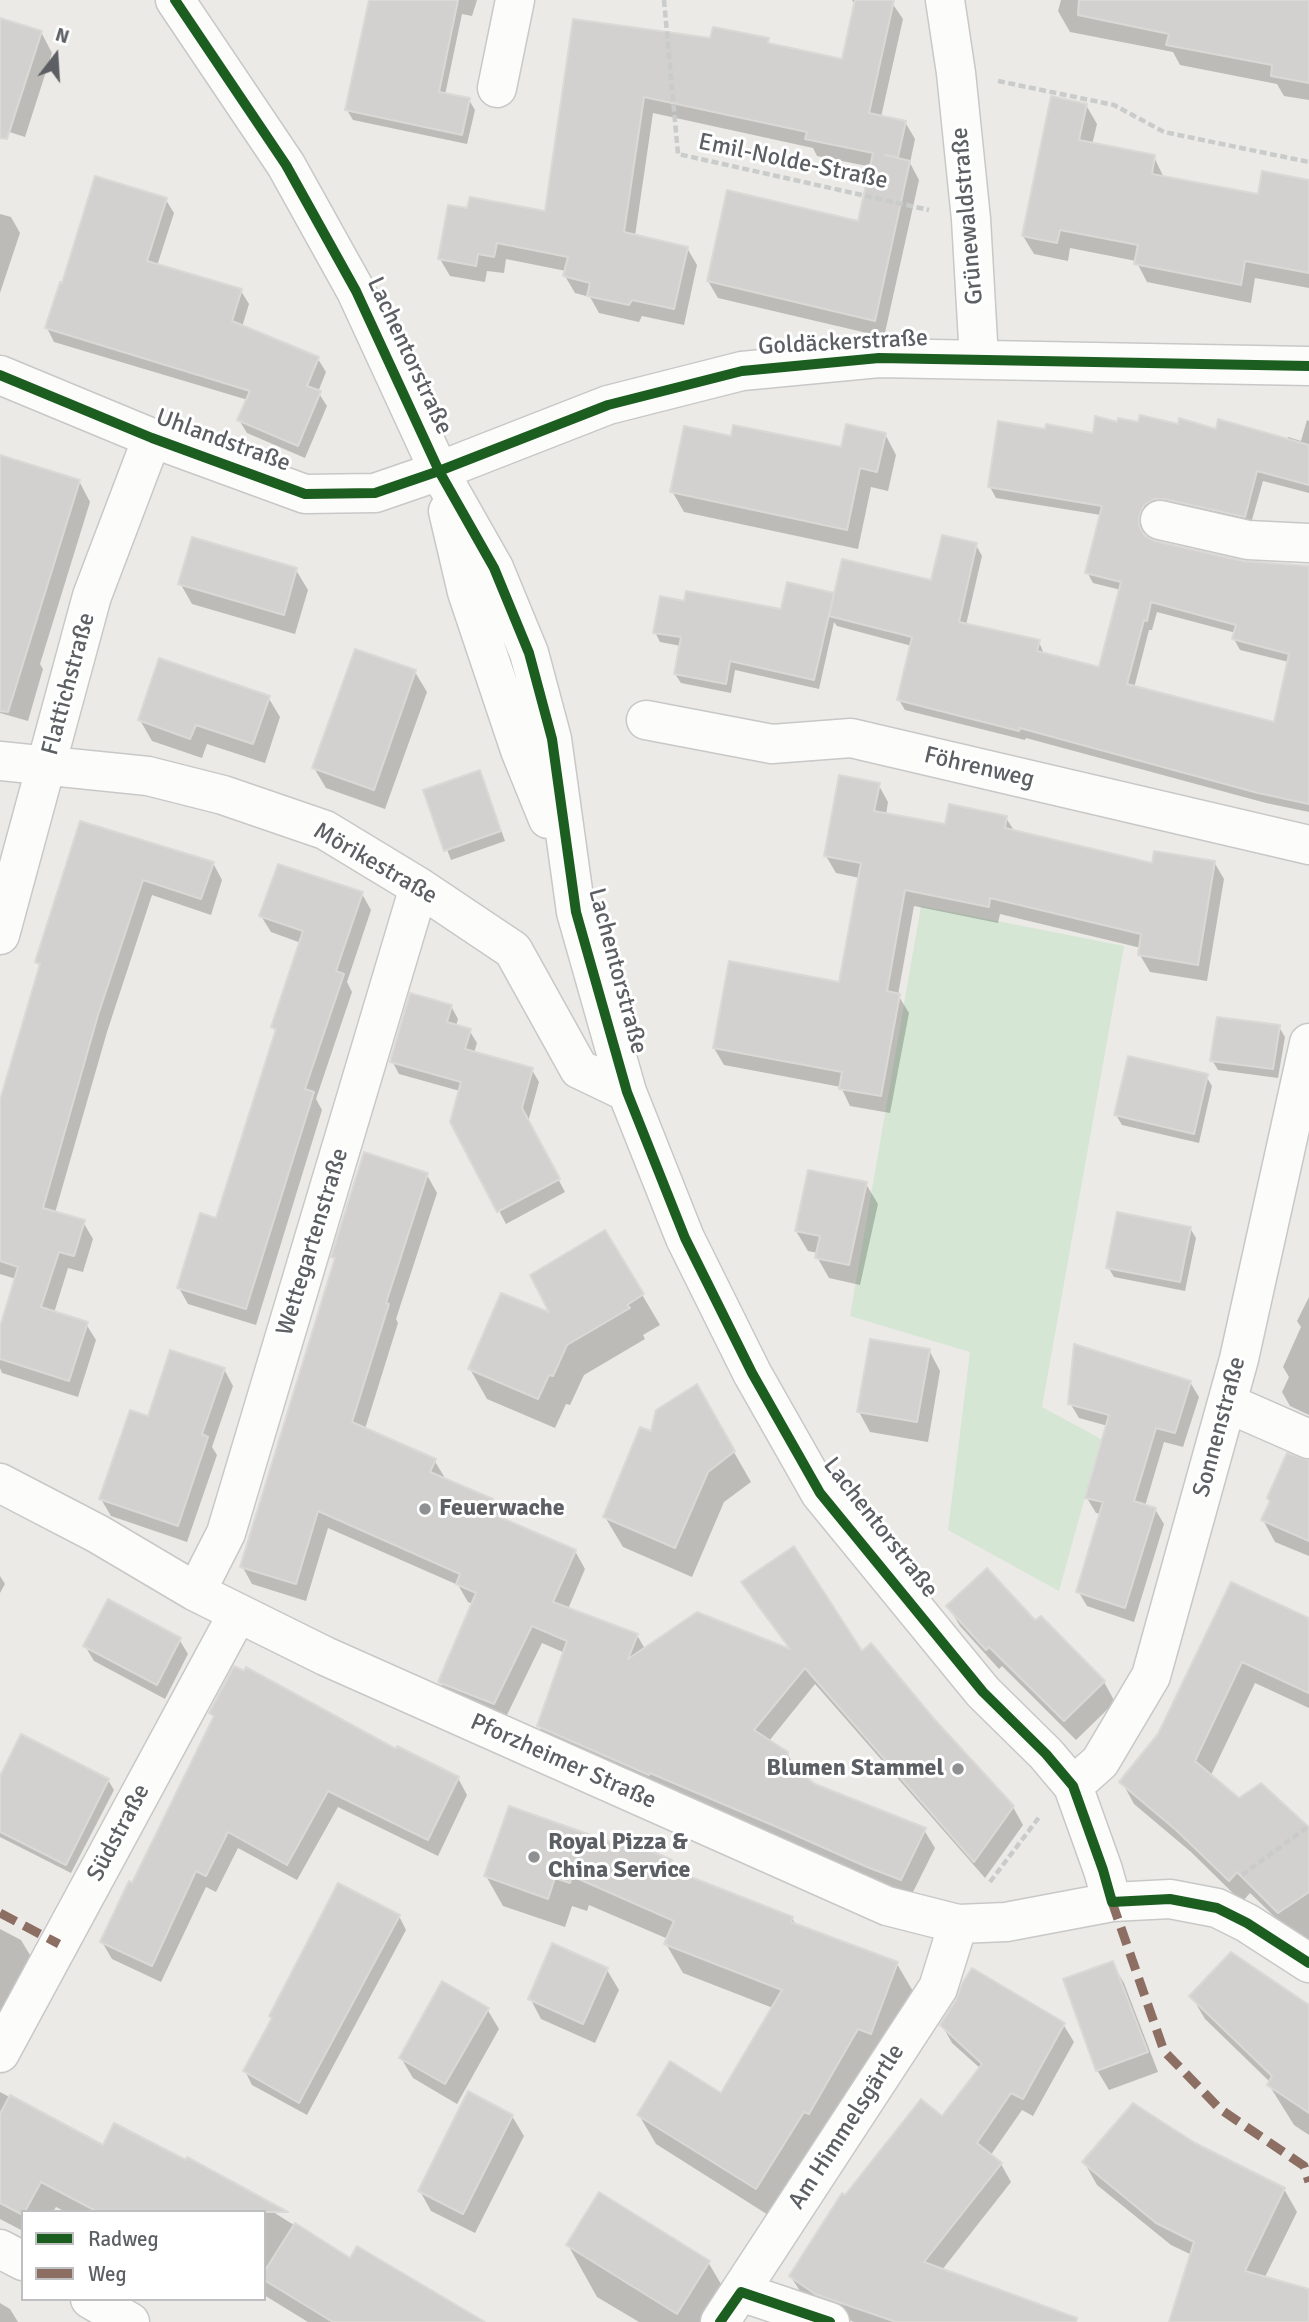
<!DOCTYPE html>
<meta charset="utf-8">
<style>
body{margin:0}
#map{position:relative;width:1309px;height:2322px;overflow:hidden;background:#ebeae6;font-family:Signika,sans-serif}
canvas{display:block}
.legend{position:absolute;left:21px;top:2210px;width:245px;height:91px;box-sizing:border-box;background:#fff;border:2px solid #bebfc1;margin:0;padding:9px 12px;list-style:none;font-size:21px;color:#5c5f63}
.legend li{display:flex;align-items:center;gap:14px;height:35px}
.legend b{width:35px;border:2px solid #bebfc1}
.north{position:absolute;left:21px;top:21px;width:70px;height:70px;-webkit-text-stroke:5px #fff;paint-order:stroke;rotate:17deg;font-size:19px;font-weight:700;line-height:28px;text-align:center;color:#5c5f63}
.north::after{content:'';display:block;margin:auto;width:24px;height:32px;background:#5c5f63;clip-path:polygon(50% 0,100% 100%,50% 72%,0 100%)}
</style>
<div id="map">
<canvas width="1309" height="2322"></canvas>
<ul class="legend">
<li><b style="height:9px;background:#1b5e20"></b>Radweg</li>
<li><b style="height:9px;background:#8d6e63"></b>Weg</li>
</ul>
<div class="north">N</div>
</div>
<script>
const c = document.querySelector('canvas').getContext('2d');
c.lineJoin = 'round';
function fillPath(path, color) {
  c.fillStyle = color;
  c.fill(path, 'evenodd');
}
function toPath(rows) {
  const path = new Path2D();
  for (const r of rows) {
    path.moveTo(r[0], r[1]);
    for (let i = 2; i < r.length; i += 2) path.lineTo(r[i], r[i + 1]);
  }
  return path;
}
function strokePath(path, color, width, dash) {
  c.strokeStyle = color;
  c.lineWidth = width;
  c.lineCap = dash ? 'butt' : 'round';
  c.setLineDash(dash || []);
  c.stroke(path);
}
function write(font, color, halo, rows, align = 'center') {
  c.font = font + ' Signika,sans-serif';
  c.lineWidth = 6;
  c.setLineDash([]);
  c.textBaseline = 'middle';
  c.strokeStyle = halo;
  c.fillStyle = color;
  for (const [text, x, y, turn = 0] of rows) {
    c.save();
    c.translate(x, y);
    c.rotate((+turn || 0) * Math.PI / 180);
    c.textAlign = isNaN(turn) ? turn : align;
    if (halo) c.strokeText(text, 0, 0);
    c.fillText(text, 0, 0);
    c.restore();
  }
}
const green = toPath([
 [921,906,1124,946,1042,1407,1101,1439,1059,1591,948,1530,970,1352,850,1316]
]);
const shadow = toPath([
 [371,0,477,0,472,16,462,14,445,95,469,100,475,110,467,144,353,120,347,110],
 [852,0,890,0,903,19,881,117,905,122,915,139,910,163,919,180,884,337,718,298,708,281,860,223,872,167,817,156,813,148,653,113,635,236,687,248,697,265,684,325,642,316,639,322,599,313,590,297,575,293,565,276,566,271,506,259,504,273,487,271,485,282,450,276,440,259,469,210,546,213,574,21,712,40,767,40,771,46,843,61,856,6],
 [1061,0,1285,0,1309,11,1309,100,1284,96,1277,84,1180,65,1173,52,1070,32,1058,11],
 [0,20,41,32,52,53,25,137,0,129],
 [1086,105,1097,124,1092,145,1154,157,1164,178,1260,196,1309,182,1309,288,1255,278,1251,303,1147,282,1136,261,1070,248,1068,261,1034,254,1023,236],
 [166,200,174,213,157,266,241,291,249,304,242,327,318,359,326,372,318,392,327,406,305,458,247,433,239,420,248,400,54,342,47,328],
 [0,214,11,217,20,233,0,293],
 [1307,420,1309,421,1309,493,1263,481,1250,527,1144,527,1144,537,1155,543,1243,563,1309,567,1309,667,1240,650,1234,639,1236,633,1157,612,1152,630,1149,630,1134,688,1275,724,1309,676,1309,812,1266,803,1026,738,1025,740,905,710,899,700,912,646,837,626,834,622,819,689,735,670,731,693,681,683,675,674,681,646,660,642,655,632,686,603,783,611,833,594,835,598,932,582,976,545,982,556,966,625,1039,642,1044,654,1100,669,1121,590,1093,583,1087,572,1101,515,996,498,990,487,1046,431,1094,435,1118,425,1139,424,1179,426,1287,440,1288,437,1301,441],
 [885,434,896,455,888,491,871,487,858,549,684,512,672,491,842,449],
 [0,457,79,481,90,502,40,664,43,669,28,721,0,713],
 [296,570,308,590,295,634,192,604,180,583],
 [415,672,427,692,385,809,326,788,314,768],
 [268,697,280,717,265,763,207,744,202,758,152,741,140,720],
 [479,772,484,782,505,841,451,860,425,791],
 [878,784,888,802,886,815,947,826,1006,818,1015,832,1154,865,1214,862,1224,879,1207,981,1150,972,1140,955,1141,948,1000,914,998,923,914,906,898,995,909,1013,890,1113,850,1106,841,1087,724,1065,714,1048,840,984,860,878,836,873,826,856],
 [81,823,213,863,222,880,211,915,152,895,107,1032,55,1213,83,1222,93,1239,83,1272,68,1268,54,1313,86,1324,96,1340,78,1397,2,1373,0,1368,0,1333,16,1279,0,1274,0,1106,40,967,37,962],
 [362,894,371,910,347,982,352,992,316,1099,322,1110,256,1325,188,1304,179,1288,217,1220,276,1033,273,1027,301,943,271,932,261,916],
 [451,1006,458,1019,456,1026,469,1030,477,1043,474,1053,532,1070,539,1082,528,1122,565,1192,506,1224,452,1121,460,1091,399,1074,392,1061],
 [1279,1027,1285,1037,1278,1078,1218,1070,1212,1060],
 [1206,1076,1212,1086,1199,1143,1122,1125,1116,1115],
 [427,1175,437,1193,396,1319,398,1323,365,1429,434,1460,445,1478,444,1480,492,1501,502,1519,575,1551,585,1569,568,1609,637,1635,645,1649,791,1651,753,1600,743,1583,861,1653,934,1721,1013,1807,1023,1825,985,1878,815,1684,769,1741,787,1753,797,1771,814,1786,924,1830,935,1848,911,1896,549,1744,539,1726,565,1653,542,1643,504,1721,450,1699,440,1682,473,1604,468,1602,458,1585,328,1528,306,1601,252,1584,242,1566,336,1262,333,1257],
 [866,1184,878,1204,860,1285,829,1278,817,1257,818,1253,808,1251,796,1231],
 [1190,1228,1196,1238,1185,1291,1114,1277,1108,1267],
 [605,1232,660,1325,643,1335,645,1339,584,1375,570,1405,566,1404,555,1428,487,1399,470,1369,553,1316],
 [1309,1297,1309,1415,1290,1406,1282,1392,1289,1377,1283,1367,1301,1327,1297,1321],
 [929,1350,940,1371,928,1442,870,1432,859,1412],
 [224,1369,233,1386,212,1447,217,1455,187,1542,111,1516,101,1499,149,1419],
 [1190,1382,1199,1397,1183,1447,1164,1442,1145,1506,1155,1509,1164,1524,1134,1622,1087,1606,1078,1591,1101,1514,1096,1513,1087,1498,1108,1426,1079,1418,1070,1403],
 [696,1386,751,1482,724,1502,692,1577,623,1547,605,1517,652,1433],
 [1309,1461,1309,1556,1275,1542,1263,1520],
 [0,1576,5,1584,0,1593],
 [1232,1584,1309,1620,1309,1708,1255,1683,1210,1777,1239,1801,1309,1829,1309,1942,1282,1924,1250,1893,1242,1902,1191,1852,1134,1804,1122,1782,1160,1734],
 [948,1606,1104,1682,1115,1702,1076,1740,1002,1666,999,1669,960,1626],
 [179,1639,188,1654,165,1699,94,1661,85,1646],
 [211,1713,458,1778,467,1795,438,1856,338,1807,297,1880,238,1848,216,1892,206,1887,161,1982,112,1959,102,1942,133,1885,214,1719],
 [0,1779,108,1780,114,1790,71,1873,0,1837],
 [620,1847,670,1861,677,1873,792,1918,796,1925,897,1964,914,1993,773,2218,656,2144,639,2115,721,2095,773,2008,683,1973,666,1944,668,1939,589,1905,587,1911,572,1906,565,1927,503,1906,486,1876],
 [399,1916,406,1930,307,2115,252,2085,245,2071,273,2020,271,2015],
 [0,1929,21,1940,33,1960,0,2013],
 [1112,1963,1124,1983,1158,2072,1109,2090,1097,2070],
 [607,1970,619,1990,595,2043,541,2019,530,1998],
 [1192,1997,1309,2007,1309,2135,1294,2125,1269,2085,1270,2082,1205,2019],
 [487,2009,499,2029,457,2104,413,2078,401,2058],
 [1063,2024,1074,2042,1033,2116,1022,2110,990,2156,1001,2164,1011,2182,942,2270,1051,2322,854,2322,827,2311,802,2294,791,2277,845,2197,942,2118,981,2069,952,2043,942,2025],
 [0,2092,104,2147,251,2198,351,2261,482,2322,308,2322,264,2295,264,2212,66,2212,56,2207,53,2212,23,2212,23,2231,0,2219],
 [512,2116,524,2136,475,2233,431,2211,420,2191],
 [1194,2145,1284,2189,1297,2212,1264,2279,1309,2291,1309,2322,1171,2322,1192,2255,1171,2245,1097,2185,1084,2162],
 [568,2245,708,2262,738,2313,733,2322,639,2322,597,2297],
 [0,2303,10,2309,18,2322,0,2322]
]);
const building = toPath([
 [369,0,458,0,439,92,470,98,462,135,345,110,369,0],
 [855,0,894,0,869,113,906,121,898,157,885,155,910,161,875,321,707,281,727,190,858,221,873,153,805,139,807,132,644,97,624,232,688,247,674,309,632,300,629,305,587,296,590,283,563,276,568,257,497,243,494,257,478,254,476,266,438,259,448,205,467,208,470,197,545,211,573,19,710,38,713,27,769,38,768,43,842,59,855,0],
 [1079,0,1309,0,1309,83,1271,76,1272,65,1166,45,1169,34,1078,15,1079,0],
 [0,18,42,31,7,139,0,138,0,18],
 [1051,96,1087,104,1079,140,1155,155,1152,174,1258,194,1262,171,1309,180,1309,273,1245,261,1241,285,1134,264,1138,245,1060,230,1057,243,1022,236,1051,96],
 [95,176,167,198,147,261,242,289,232,321,319,357,307,386,321,391,298,446,237,420,250,391,45,328,60,282,62,283,95,176],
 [1140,415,1178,424,1179,418,1216,429,1218,419,1309,445,1309,485,1257,471,1245,517,1164,499,1154,499,1144,505,1139,516,1139,526,1145,536,1155,541,1243,561,1309,566,1309,804,1258,793,1020,728,1019,731,897,700,912,637,829,616,842,559,931,580,942,535,977,543,959,622,1040,640,1037,651,1099,667,1121,582,1085,573,1102,506,988,487,998,421,1045,429,1046,424,1093,433,1095,416,1117,422,1118,418,1138,422,1140,415],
 [1151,602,1236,625,1232,639,1289,654,1274,722,1127,684,1144,620,1147,621,1151,602],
 [846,424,886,433,877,472,860,468,847,530,670,492,684,426,731,436,733,425,841,447,846,424],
 [0,455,80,480,8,712,0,711,0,455],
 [192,537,297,568,284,615,178,584,192,537],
 [787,582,834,593,814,680,730,661,726,684,674,674,681,637,653,633,660,596,684,601,686,591,781,609,787,582],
 [355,649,416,670,374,790,312,768,355,649],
 [159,658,270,696,253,744,196,725,190,739,138,720,159,658],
 [480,770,501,831,444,851,423,790,480,770],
 [839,775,880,783,874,811,945,824,949,804,1007,816,1005,828,1152,863,1154,851,1215,861,1198,965,1138,955,1141,934,990,898,989,907,905,890,887,991,900,994,881,1096,839,1089,842,1072,713,1048,729,961,839,982,861,863,824,856,839,775],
 [80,821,214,862,201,899,143,880,98,1015,43,1208,85,1220,74,1256,59,1252,41,1307,88,1322,69,1381,0,1359,0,1327,18,1267,0,1261,0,1100,40,964,35,962,80,821],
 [278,864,363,892,336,971,344,974,305,1089,314,1092,246,1309,177,1288,200,1213,216,1218,276,1029,271,1027,303,931,259,916,278,864],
 [410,993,452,1005,447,1022,471,1029,465,1049,533,1068,522,1108,560,1179,497,1212,450,1122,461,1082,390,1062,410,993],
 [1217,1017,1280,1025,1273,1069,1210,1061,1217,1017],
 [1128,1056,1208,1074,1194,1134,1114,1115,1128,1056],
 [364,1152,428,1173,386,1303,389,1304,352,1422,436,1459,430,1472,493,1499,488,1512,576,1550,553,1602,638,1634,628,1659,697,1612,790,1649,741,1582,794,1546,862,1651,871,1643,935,1720,1014,1806,974,1862,805,1668,754,1730,788,1752,788,1763,815,1784,926,1828,901,1880,867,1867,777,1827,650,1773,649,1775,537,1726,567,1641,532,1626,494,1704,438,1682,476,1593,456,1584,460,1574,318,1511,296,1584,240,1567,335,1258,331,1257,364,1152],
 [808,1170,867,1182,849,1265,815,1258,820,1236,795,1231,808,1170],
 [1117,1212,1191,1227,1180,1282,1106,1268,1117,1212],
 [605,1230,644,1294,627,1305,630,1308,567,1345,553,1376,549,1375,538,1399,468,1369,501,1293,549,1312,530,1275,605,1230],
 [870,1339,930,1349,917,1422,857,1412,870,1339],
 [1074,1344,1191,1381,1175,1433,1156,1428,1134,1501,1156,1508,1125,1608,1076,1592,1103,1502,1085,1498,1109,1415,1068,1404,1074,1344],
 [170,1350,225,1368,202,1434,208,1437,178,1526,99,1499,130,1410,148,1416,170,1350],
 [697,1384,735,1451,708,1472,675,1548,603,1517,640,1427,651,1431,656,1410,697,1384],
 [1287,1453,1309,1460,1309,1541,1261,1520,1270,1501,1267,1498,1287,1453],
 [987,1568,1035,1620,1041,1616,1105,1681,1064,1721,989,1647,986,1650,946,1606,987,1568],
 [1231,1582,1309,1618,1309,1693,1242,1662,1195,1761,1239,1798,1261,1783,1309,1827,1309,1892,1278,1913,1237,1872,1229,1881,1176,1830,1119,1782,1158,1734,1231,1582],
 [108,1599,181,1638,157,1685,83,1646,108,1599],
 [234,1666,244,1671,246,1667,396,1749,397,1746,459,1777,428,1840,328,1791,287,1865,228,1832,206,1876,196,1871,152,1966,100,1942,129,1881,132,1883,214,1716,209,1713,234,1666],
 [21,1734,109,1779,66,1865,0,1832,0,1776,21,1734],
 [509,1806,619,1845,622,1838,672,1860,668,1868,793,1917,791,1922,898,1962,871,2034,858,2029,809,2114,804,2112,756,2189,637,2115,670,2061,721,2093,782,1990,664,1944,674,1921,572,1876,570,1883,555,1878,548,1899,484,1876,509,1806],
 [338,1883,400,1915,299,2103,243,2071,272,2018,269,2016,338,1883],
 [552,1943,608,1968,583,2024,528,1999,552,1943],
 [1231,1952,1309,2005,1309,2113,1267,2085,1272,2076,1189,1996,1231,1952],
 [1113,1961,1148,2052,1096,2071,1063,1979,1113,1961],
 [972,1968,1065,2023,1023,2099,1011,2093,977,2143,1002,2163,924,2262,1077,2318,1076,2322,896,2322,815,2294,789,2276,842,2193,845,2195,921,2099,942,2116,982,2064,940,2025,956,2000,963,1982,972,1968],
 [442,1981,489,2008,445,2084,399,2058,442,1981],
 [468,2091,513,2115,463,2214,418,2191,468,2091],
 [10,2095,103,2145,114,2123,186,2160,187,2157,288,2212,98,2212,41,2182,23,2215,0,2203,0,2114,10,2095],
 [1133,2103,1195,2143,1285,2188,1245,2271,1309,2289,1309,2322,1169,2322,1194,2242,1156,2223,1082,2162,1133,2103],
 [599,2192,710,2261,677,2314,566,2245,599,2192],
 [295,2223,350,2258,357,2246,485,2322,333,2322,264,2280,264,2272,295,2223]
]);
const path = toPath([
 [664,0,678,154,929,210],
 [998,81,1114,105,1164,132,1309,162],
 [1242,1875,1309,1826],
 [990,1882,1040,1816]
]);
const minor = toPath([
 [175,0,286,165,356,291,439,471,494,568,529,653,552,739,576,912,627,1092,685,1238,752,1373,820,1493,983,1692,1046,1754,1073,1786,1103,1870,1112,1902],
 [945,0,956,73,971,219,979,359],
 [497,88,515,0],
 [0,375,152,438,305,494,375,493,439,471,608,405,742,371,879,358,1309,366],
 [448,511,467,592,520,750,548,819],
 [1160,520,1248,540,1309,543],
 [646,720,772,744,851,738,1309,845],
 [0,761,148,776,223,795,325,830,419,887,513,950,579,1069,627,1092],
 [0,935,92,596,152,438],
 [1227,1403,1309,1439],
 [0,1483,98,1534,196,1592,325,1656,887,1906,958,1924,1006,1922,1112,1902,1170,1899,1217,1908,1247,1923,1309,1963],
 [196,1592,226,1533,419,887],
 [1073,1786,1100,1762,1151,1676,1239,1359,1309,1043],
 [0,2053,238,1613],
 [0,2249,23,2261],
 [741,2292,830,2322],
 [90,2299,130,2322],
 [720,2322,938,1988,958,1924]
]);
const quiet = toPath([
 [1112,1902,1164,2051,1220,2109,1304,2166,1309,2182],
 [0,1913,59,1944]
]);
const cycleway = toPath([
 [175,0,286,165,356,291,439,471,494,568,529,653,552,739,576,912,627,1092,685,1238,752,1373,820,1493,983,1692,1046,1754,1073,1786,1103,1870,1112,1902,1170,1899,1217,1908,1247,1923,1309,1963],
 [0,375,152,438,305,494,375,493,439,471,608,405,742,371,879,358,1309,366],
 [720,2322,741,2292,830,2322]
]);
const markers = [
 [425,1509,7,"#8e9091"],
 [958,1769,7,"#8e9091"],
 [534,1857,7,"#8e9091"]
];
const streetNames = [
 ["Emil-Nolde-Straße",793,162,12],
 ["Grünewaldstraße",968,216,-95],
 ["Goldäckerstraße",843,343,-3],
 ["Lachentorstraße",409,356,65],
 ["Uhlandstraße",223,441,20],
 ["Flattichstraße",69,684,-75],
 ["Föhrenweg",979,768,13],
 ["Mörikestraße",375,864,30],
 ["Lachentorstraße",617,971,75],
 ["Wettegartenstraße",313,1242,-73],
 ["Sonnenstraße",1220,1427,-75],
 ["Lachentorstraße",880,1528,52],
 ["Pforzheimer Straße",563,1762,24],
 ["Südstraße",119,1833,-62],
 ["Am Himmelsgärtle",847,2127,-57]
];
const poiNames = [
 ["Feuerwache",439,1509],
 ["Blumen Stammel",944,1769,"right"],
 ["Royal Pizza &",548,1843],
 ["China Service",548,1871]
];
fillPath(green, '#d5e6d4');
fillPath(shadow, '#0003');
fillPath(building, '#d2d1cf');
strokePath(building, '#dad9d6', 2);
strokePath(minor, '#c8c8c8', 41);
strokePath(path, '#c9cccb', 4.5, [7, 3.5]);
strokePath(minor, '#fcfcfb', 38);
strokePath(quiet, '#8d6e63', 9, [18, 9]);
strokePath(cycleway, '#1b5e20', 10);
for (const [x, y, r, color] of markers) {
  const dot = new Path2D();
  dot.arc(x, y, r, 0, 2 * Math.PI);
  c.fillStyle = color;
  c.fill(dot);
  strokePath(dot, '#fff', 2.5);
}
write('24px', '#5c5f63', '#fff', streetNames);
write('bold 24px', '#5c5f63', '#fff', poiNames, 'left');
</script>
